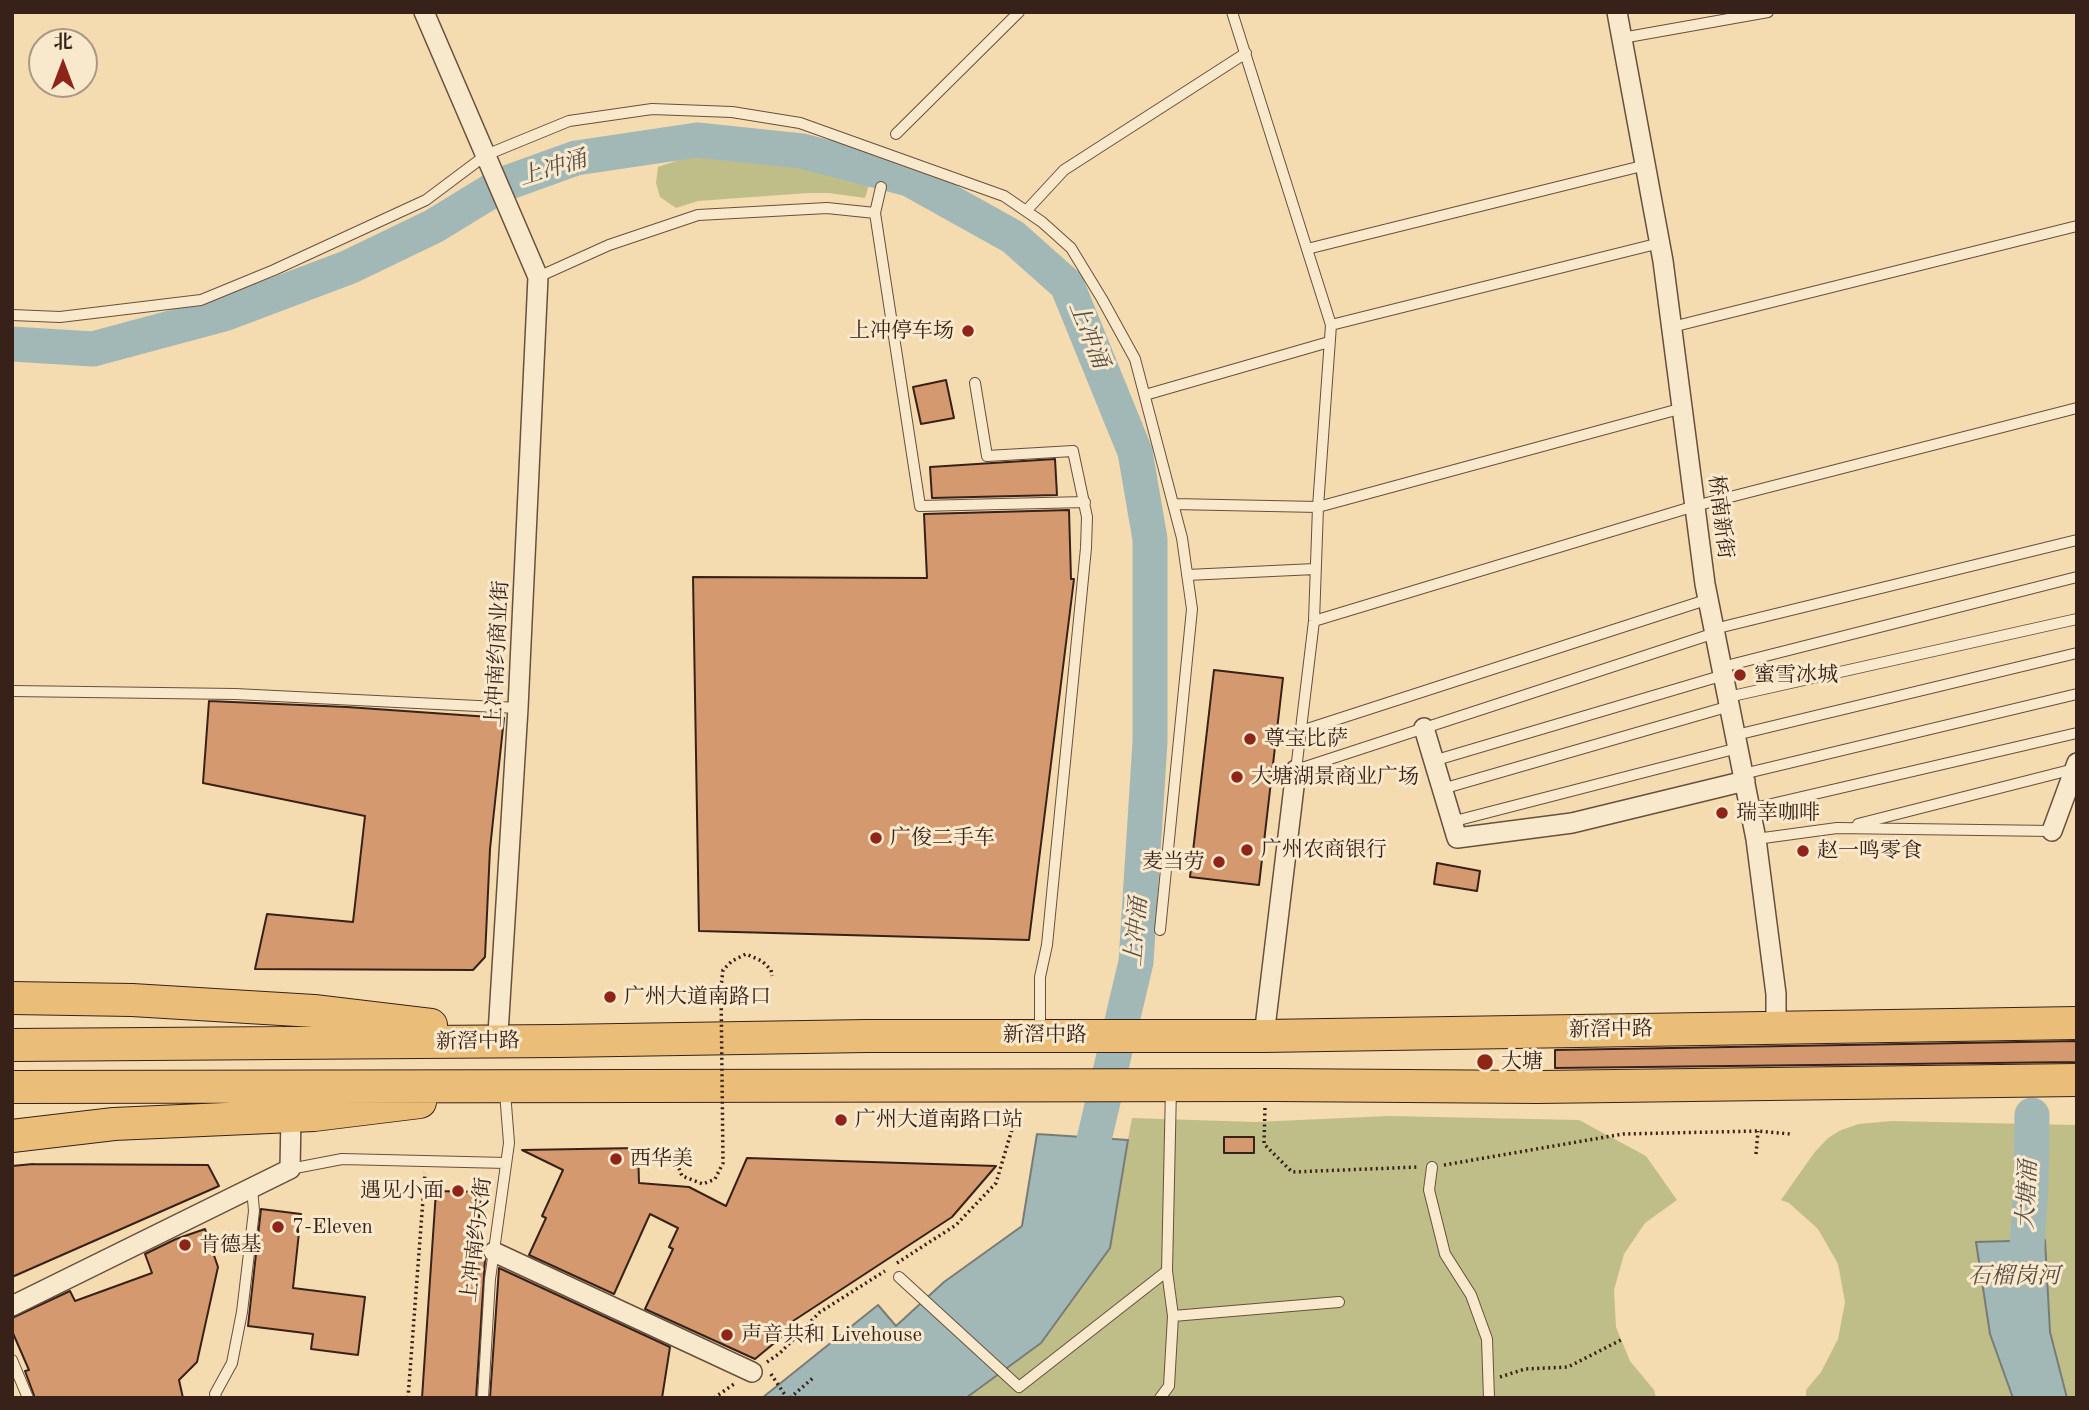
<!DOCTYPE html>
<meta charset="utf-8">
<style>
body{margin:0}
#map{position:relative;width:2089px;height:1410px;overflow:hidden;background:#f5dbb0;font-family:"Old Standard TT","Noto Serif SC",serif}
canvas{display:block}
.frame{position:absolute;inset:0;border:14px solid #382119;pointer-events:none}
.north{position:absolute;left:28px;top:28px;width:70px;height:70px;box-sizing:border-box;background:#f8e8cc;border:2px solid #ab9884;border-radius:50%;rotate:0deg;font-size:19px;font-weight:700;line-height:28px;text-align:center;color:#382119}
.north::after{content:'';display:block;margin:auto;width:24px;height:32px;background:#8f2418;clip-path:polygon(50% 0,100% 100%,50% 72%,0 100%)}
</style>
<div id="map">
<canvas width="2089" height="1410"></canvas>
<div class="frame"></div>
<div class="north">北</div>
</div>
<script>
const c = document.querySelector('canvas').getContext('2d');
c.lineJoin = 'round';
function fillPath(path, color) {
  c.fillStyle = color;
  c.fill(path, 'evenodd');
}
function toPath(rows) {
  const path = new Path2D();
  for (const r of rows) {
    path.moveTo(r[0], r[1]);
    for (let i = 2; i < r.length; i += 2) path.lineTo(r[i], r[i + 1]);
  }
  return path;
}
function strokePath(path, color, width, dash) {
  c.strokeStyle = color;
  c.lineWidth = width;
  c.lineCap = dash ? 'butt' : 'round';
  c.setLineDash(dash || []);
  c.stroke(path);
}
function write(font, color, halo, rows, align = 'center') {
  c.font = font + ' "Old Standard TT","Noto Serif SC",serif';
  c.lineWidth = 6;
  c.setLineDash([]);
  c.textBaseline = 'middle';
  c.strokeStyle = halo;
  c.fillStyle = color;
  for (const [text, x, y, turn = 0] of rows) {
    c.save();
    c.translate(x, y);
    c.rotate((+turn || 0) * Math.PI / 180);
    c.textAlign = isNaN(turn) ? turn : align;
    if (halo) c.strokeText(text, 0, 0);
    c.fillText(text, 0, 0);
    c.restore();
  }
}
const green = toPath([
 [696,154,815,164,871,178,865,198,829,193,808,193,698,201,676,208,660,197,656,183,658,167],
 [1389,1116,1579,1120,1646,1156,1677,1200,1645,1223,1624,1254,1614,1290,1616,1327,1630,1361,1654,1390,1656,1398,966,1398,1041,1343,1124,1161,1132,1118,1255,1122],
 [1891,1121,2077,1125,2077,1398,2067,1398,2050,1332,2044,1240,1976,1243,1990,1334,2013,1398,1806,1398,1806,1390,1821,1372,1838,1339,1845,1302,1838,1264,1818,1229,1789,1203,1781,1200,1814,1153,1828,1138,1841,1130,1859,1124]
]);
const water = toPath([
 [1037,1134,1128,1140,1110,1248,1041,1343,966,1398,762,1398,878,1305,896,1326,944,1282,1022,1226,1037,1134],
 [2045,1240,2050,1332,2067,1398,2013,1398,1990,1334,1976,1242,2045,1240]
]);
const river = toPath([
 [12,344,93,349,227,313,349,267,434,226,501,185,576,158,697,140,802,151,909,179,1013,237,1067,285,1135,452,1150,539,1150,742,1136,962,1084,1182],
 [2024,1286,2031,1187,2032,1115]
]);
const building = toPath([
 [946,380,954,418,921,424,913,387,946,380],
 [1055,459,1057,495,932,498,930,467,1055,459],
 [1069,510,1071,579,1074,579,1029,940,699,931,693,577,927,578,924,514,1069,510],
 [1214,670,1283,678,1259,885,1190,877,1214,670],
 [209,701,347,707,504,718,490,849,485,957,473,970,255,969,267,914,353,922,365,816,203,783,209,701],
 [1437,863,1480,871,1477,891,1434,884,1437,863],
 [2077,1041,2077,1062,1555,1068,1555,1050,2077,1041],
 [1224,1137,1254,1137,1254,1153,1224,1153,1224,1137],
 [638,1148,639,1183,689,1187,726,1206,747,1158,996,1166,952,1217,790,1323,796,1325,755,1359,645,1309,673,1249,669,1247,678,1228,650,1214,614,1294,529,1255,546,1218,542,1216,563,1170,522,1150,638,1148],
 [33,1164,208,1165,219,1186,12,1277,12,1166,33,1164],
 [436,1191,481,1192,476,1256,485,1260,476,1398,422,1398,436,1191],
 [261,1209,301,1214,293,1288,365,1297,358,1355,311,1349,313,1334,248,1326,261,1209],
 [205,1229,218,1267,197,1362,179,1380,183,1398,35,1398,25,1371,29,1370,12,1331,12,1318,70,1291,75,1301,152,1273,145,1254,176,1239,205,1229],
 [499,1268,670,1347,662,1398,490,1398,499,1268]
]);
const path = toPath([
 [1265,1108,1264,1144,1292,1172,1419,1167],
 [1756,1154,1758,1131],
 [1444,1165,1623,1134,1758,1131,1791,1134],
 [897,1263,956,1225,996,1183,1018,1109],
 [767,1362,780,1353,820,1312,885,1271],
 [771,1374,787,1398],
 [1500,1377,1525,1369,1568,1367,1621,1340],
 [408,1398,425,1173],
 [714,1398,734,1384],
 [790,1398,814,1377]
]);
const service = toPath([
 [1232,12,1331,325,1318,507,1314,621,1296,770,1715,633],
 [1622,38,1768,12],
 [896,134,1019,12],
 [881,187,875,213,920,506,1085,502],
 [1026,211,1064,170,1246,53],
 [1307,249,1646,165],
 [538,277,609,245,698,215,827,208,875,213],
 [12,315,60,317,201,300,274,270,426,200,486,155,569,121,652,109,732,112,800,123,1004,196,1042,222,1071,248,1102,299,1135,359,1182,538,1192,609,1160,930],
 [1331,325,1660,243],
 [1672,327,2077,226],
 [975,383,987,456,1073,451,1087,517,1086,548,1047,945,1040,977,1040,1031],
 [1145,395,1329,342],
 [1173,504,1318,507,1683,408],
 [1187,575,1315,569],
 [1314,621,1695,506,2077,408],
 [1714,629,2077,540],
 [1722,667,2077,577],
 [12,691,235,694,518,708],
 [1728,697,2077,619],
 [1301,731,1709,599],
 [1736,735,2077,653],
 [1433,761,1724,675],
 [1743,774,2077,694],
 [1442,789,1730,706],
 [1750,809,2077,733],
 [1451,822,1738,748],
 [1858,824,2074,769],
 [1756,839,1837,828,2052,831],
 [1171,1088,1167,1271,1173,1316,1339,1302],
 [1432,1167,1429,1190,1445,1254,1471,1295,1487,1339,1489,1398],
 [290,1169,342,1159,506,1163],
 [899,1277,1019,1387,1167,1271],
 [12,1360,28,1398],
 [216,1398,215,1394,232,1363,242,1312,254,1211,252,1188],
 [483,1398,490,1279,509,1143,505,1092],
 [1160,1398,1169,1386,1173,1316]
]);
const minor = toPath([
 [424,12,538,277,518,708,498,1034],
 [1617,12,1663,261,1705,584,1756,839,1776,994,1776,1027],
 [1424,728,1457,838,1572,823,1745,781],
 [2052,831,2077,763],
 [1264,1036,1296,770],
 [494,1252,752,1372],
 [12,1306,290,1169,291,1116]
]);
const trunk = toPath([
 [12,998,132,1000,314,1011,431,1025],
 [12,1045,558,1041,867,1036,1264,1036,2077,1023],
 [12,1087,1274,1085,1538,1087,2077,1080],
 [12,1136,114,1124,314,1115,420,1102]
]);
const pathBridge = toPath([
 [675,1158,682,1176,703,1184,715,1179,723,1163,721,987,723,970,732,961,746,954,762,961,771,970,772,976]
]);
const markers = [
 [968,331,7,"#8f2418"],
 [1740,675,7,"#8f2418"],
 [1250,739,7,"#8f2418"],
 [1237,777,7,"#8f2418"],
 [1722,813,7,"#8f2418"],
 [876,838,7,"#8f2418"],
 [1247,850,7,"#8f2418"],
 [1803,851,7,"#8f2418"],
 [1219,862,7,"#8f2418"],
 [610,997,7,"#8f2418"],
 [1485,1062,9,"#8f2418"],
 [841,1120,7,"#8f2418"],
 [616,1159,7,"#8f2418"],
 [458,1191,7,"#8f2418"],
 [278,1227,7,"#8f2418"],
 [185,1245,7,"#8f2418"],
 [727,1335,7,"#8f2418"]
];
const poiNames = [
 ["上冲停车场",954,331,"right"],
 ["蜜雪冰城",1754,675],
 ["尊宝比萨",1264,739],
 ["大塘湖景商业广场",1251,777],
 ["瑞幸咖啡",1736,813],
 ["广俊二手车",890,838],
 ["广州农商银行",1261,850],
 ["赵一鸣零食",1817,851],
 ["麦当劳",1205,862,"right"],
 ["广州大道南路口",624,997],
 ["大塘",1501,1062],
 ["广州大道南路口站",855,1120],
 ["西华美",630,1159],
 ["遇见小面",444,1191,"right"],
 ["7-Eleven",292,1227],
 ["肯德基",199,1245],
 ["声音共和 Livehouse",741,1335]
];
const streetNames = [
 ["桥南新街",1720,517,83],
 ["上冲南约商业街",498,654,-87],
 ["新滘中路",1611,1030,-1],
 ["新滘中路",1045,1035],
 ["新滘中路",478,1042,-1],
 ["上冲南约大街",477,1240,-83]
];
const waterNames = [
 ["上冲涌",553,169,-17],
 ["上冲涌",1088,335,68],
 ["上冲涌",1137,932,-85],
 ["大塘涌",2028,1195,-87],
 ["石榴岗河",2014,1277]
];
fillPath(green, '#c0be88');
fillPath(water, '#a2b8b7');
strokePath(water, '#787c78', 2);
strokePath(river, '#a2b8b7', 35);
fillPath(building, '#d4996e');
strokePath(building, '#382119', 2);
strokePath(service, '#67503f', 12);
strokePath(minor, '#67503f', 22);
strokePath(trunk, '#382119', 34);
strokePath(path, '#382119', 3.5, [2, 3.5]);
strokePath(service, '#f8e8cc', 10);
strokePath(minor, '#f8e8cc', 19);
strokePath(trunk, '#eabe78', 32);
strokePath(pathBridge, '#382119', 3.5, [2, 3.5]);
for (const [x, y, r, color] of markers) {
  const dot = new Path2D();
  dot.arc(x, y, r, 0, 2 * Math.PI);
  c.fillStyle = color;
  c.fill(dot);
  strokePath(dot, '#f8e8cc', 2.5);
}
write('21px', '#382119', '#f8e8cc', poiNames, 'left');
write('21px', '#382119', '#f8e8cc', streetNames);
write('italic 23px', '#584e48', '#f8e8cc', waterNames);
</script>
